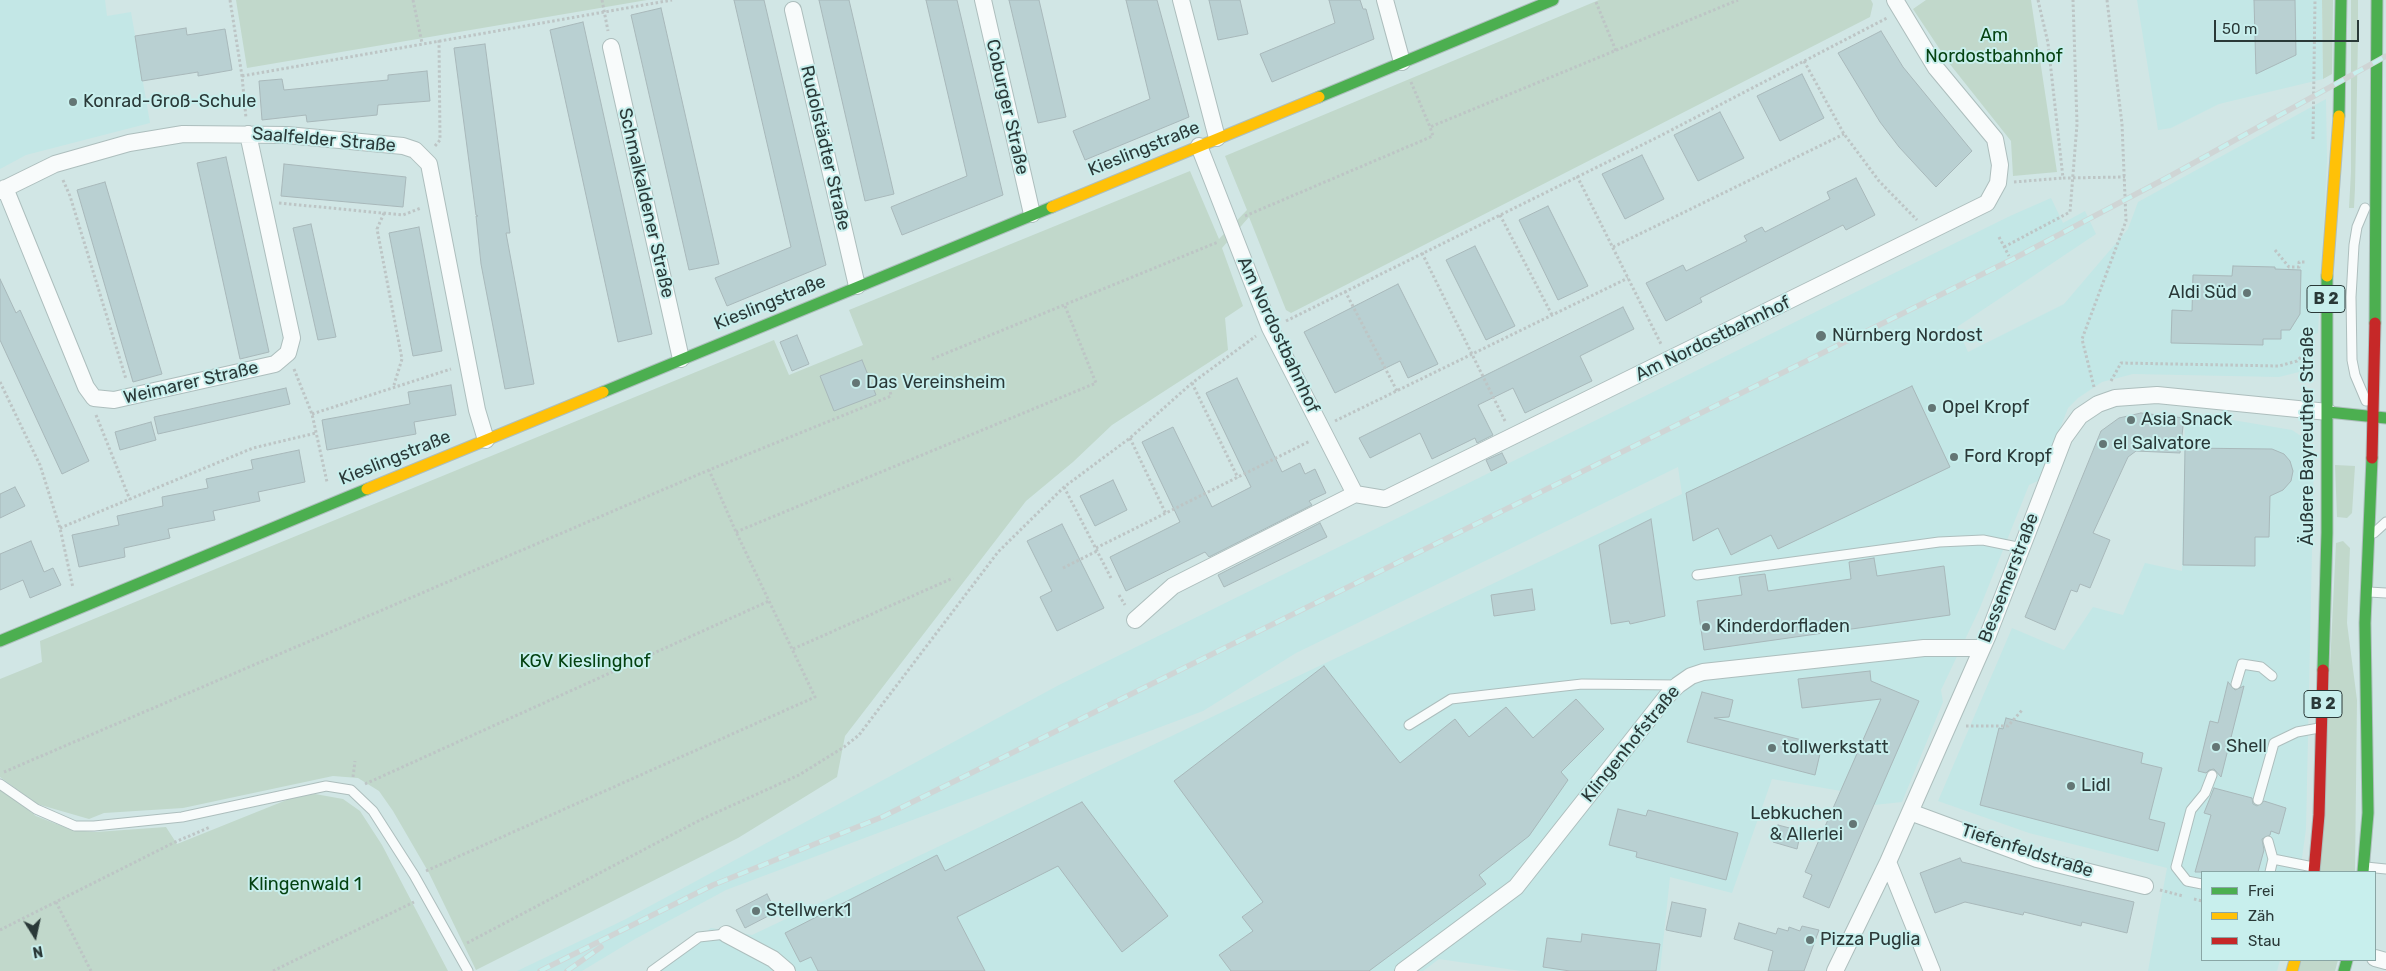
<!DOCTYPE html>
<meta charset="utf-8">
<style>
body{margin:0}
#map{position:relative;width:2386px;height:971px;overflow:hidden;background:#d1e6e5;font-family:Rubik,sans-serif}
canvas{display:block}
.legend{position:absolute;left:2201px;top:871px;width:175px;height:90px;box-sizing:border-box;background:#c8efed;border:1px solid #89a6a5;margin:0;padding:6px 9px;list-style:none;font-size:15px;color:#2a3938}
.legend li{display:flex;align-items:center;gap:10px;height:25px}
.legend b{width:25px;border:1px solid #89a6a5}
.north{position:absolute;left:10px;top:911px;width:50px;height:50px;-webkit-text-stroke:4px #c8efed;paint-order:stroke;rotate:170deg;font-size:14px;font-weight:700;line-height:20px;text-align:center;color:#2a3938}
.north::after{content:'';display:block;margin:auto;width:18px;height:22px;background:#2a3938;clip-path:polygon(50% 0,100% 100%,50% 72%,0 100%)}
.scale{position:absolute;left:2214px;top:20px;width:145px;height:22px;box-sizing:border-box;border:2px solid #2a3938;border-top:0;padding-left:6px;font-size:15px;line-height:18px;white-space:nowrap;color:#2a3938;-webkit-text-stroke:4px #c8efed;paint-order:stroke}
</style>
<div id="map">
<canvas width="2386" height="971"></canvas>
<ul class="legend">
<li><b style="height:6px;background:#4caf50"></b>Frei</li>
<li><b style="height:6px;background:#ffc107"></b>Zäh</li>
<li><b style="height:6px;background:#c62828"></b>Stau</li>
</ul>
<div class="north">N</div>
<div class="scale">50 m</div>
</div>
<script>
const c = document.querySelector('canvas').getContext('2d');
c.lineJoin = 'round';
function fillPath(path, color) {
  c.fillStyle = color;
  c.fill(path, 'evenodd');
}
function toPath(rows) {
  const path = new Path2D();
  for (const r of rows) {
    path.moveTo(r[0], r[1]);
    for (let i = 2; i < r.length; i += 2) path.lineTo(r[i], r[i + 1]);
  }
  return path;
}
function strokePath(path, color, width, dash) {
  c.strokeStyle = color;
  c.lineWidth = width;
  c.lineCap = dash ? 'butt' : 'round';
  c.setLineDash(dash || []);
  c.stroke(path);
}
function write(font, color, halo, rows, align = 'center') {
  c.font = font + ' Rubik,sans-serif';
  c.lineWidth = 4;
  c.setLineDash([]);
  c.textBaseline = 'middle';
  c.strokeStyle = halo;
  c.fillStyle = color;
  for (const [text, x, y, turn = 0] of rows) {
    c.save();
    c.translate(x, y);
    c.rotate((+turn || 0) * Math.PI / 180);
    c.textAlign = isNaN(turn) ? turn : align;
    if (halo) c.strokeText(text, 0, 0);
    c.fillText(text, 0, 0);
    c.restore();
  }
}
const built = toPath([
 [0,0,105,0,107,16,131,12,150,123,26,155,0,169],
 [2137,0,2322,0,2323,79,2219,104,2171,128,2158,130],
 [2326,99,2327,160,2318,333,2314,334,2313,352,2308,363,2299,372,2279,377,2133,374,2102,382,2078,398,2068,408,2040,480,2029,485,1979,610,1941,690,1943,702,1902,802,1874,805,1841,791,1772,779,1732,893,1670,877,1660,971,1521,971,1439,959,1423,971,653,971,711,928,752,935,1682,494,1678,467,1296,653,1203,711,726,890,635,939,582,971,517,971,624,920,1059,685,2010,216,2051,198,2063,223,2085,211,2096,234,1957,327,1968,352,2064,304,2128,229,2138,202],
 [2185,412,2292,430,2304,438,2314,458,2306,829,2300,872,2202,872,2202,960,2280,960,2277,971,2148,971,2167,868,2029,833,1938,801,2012,628,2064,650,2093,607,2123,615,2145,563,2182,571]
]);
const green = toPath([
 [236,0,647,0,247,68],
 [1599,0,1871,0,1873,4,1870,17,1291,313,1286,310,1249,217,1222,248,1243,306,1225,318,1228,350,1112,425,1073,462,1026,501,845,736,837,777,738,838,476,970,429,873,393,811,379,791,358,778,333,776,183,808,104,813,89,819,37,804,0,777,0,679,42,662,40,641,774,340,789,375,863,345,849,310,1190,171,1219,239,1247,210,1225,156],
 [1926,0,2031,0,2057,172,2013,176,2011,141,1949,63,1913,9],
 [2322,0,2333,0,2332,74,2323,79],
 [2351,0,2358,0,2358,38,2355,188,2354,208,2349,208,2351,172],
 [2335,465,2355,466,2352,513,2347,518,2337,517],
 [2343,541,2350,548,2347,623,2357,700,2355,872,2320,872,2336,543],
 [0,788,36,816,72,830,96,832,166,827,177,844,294,797,315,794,343,799,360,811,382,845,448,971,0,971],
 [2302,960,2338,960,2335,971,2298,971]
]);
const building = toPath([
 [734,0,764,0,826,265,727,306,715,278,791,247,734,0],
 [819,0,849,0,894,194,865,201,819,0],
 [926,0,957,0,1003,195,902,235,891,207,967,176,926,0],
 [1009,0,1039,0,1066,117,1038,123,1009,0],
 [1126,0,1157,0,1189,117,1085,160,1073,131,1150,99,1126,0],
 [1209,0,1240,0,1248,34,1218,40,1209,0],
 [1329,0,1360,0,1363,9,1366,9,1374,39,1272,82,1260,54,1335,23,1329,0],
 [2254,0,2295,0,2296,55,2256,74,2254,0],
 [661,8,719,264,689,270,631,15,661,8],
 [583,22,652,334,618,342,550,30,583,22],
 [186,28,187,35,225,29,232,70,198,76,198,72,142,81,135,36,186,28],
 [1881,31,1903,67,1972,151,1936,187,1899,147,1880,122,1838,53,1881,31],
 [485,44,510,233,506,233,534,384,505,389,481,264,476,216,478,216,476,215,454,48,485,44],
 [427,71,430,101,378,105,377,115,307,122,306,115,262,120,259,81,282,79,284,90,388,80,388,75,427,71],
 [1802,74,1824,118,1780,141,1757,96,1802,74],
 [1720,112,1744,158,1698,181,1674,135,1720,112],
 [1642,155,1664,199,1625,219,1602,174,1642,155],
 [226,157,269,352,240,359,197,163,226,157],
 [284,164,406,177,403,207,281,196,284,164],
 [1856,178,1875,215,1846,230,1843,225,1700,298,1702,302,1666,321,1646,283,1683,265,1686,271,1747,241,1744,236,1762,227,1765,232,1830,199,1827,192,1856,178],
 [105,182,162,374,133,382,77,190,105,182],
 [1548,206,1588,286,1558,300,1519,220,1548,206],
 [311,224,336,337,318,340,293,228,311,224],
 [419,227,442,351,413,356,389,233,419,227],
 [1475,246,1515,326,1486,340,1446,260,1475,246],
 [2233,266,2275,267,2275,269,2301,270,2300,314,2290,330,2281,330,2281,339,2263,339,2263,345,2171,343,2172,310,2192,311,2193,275,2232,276,2233,266],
 [0,279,16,313,20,310,89,461,62,474,0,340,0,279],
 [1398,284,1438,364,1408,378,1400,361,1335,393,1304,332,1398,284],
 [1623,307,1634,329,1580,356,1592,381,1525,413,1513,388,1478,405,1493,435,1477,443,1475,438,1432,459,1420,433,1370,458,1359,438,1623,307],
 [797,335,809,364,792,371,780,342,797,335],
 [862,360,876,395,834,411,820,376,862,360],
 [1237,378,1282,472,1300,463,1305,474,1315,469,1326,493,1309,501,1312,505,1209,557,1205,552,1126,591,1110,557,1180,522,1142,442,1173,427,1212,507,1251,487,1206,393,1237,378],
 [451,385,456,415,414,422,416,434,327,450,322,420,410,404,408,392,451,385],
 [1912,386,1950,467,1778,549,1771,535,1731,555,1718,528,1693,541,1686,493,1912,386],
 [286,388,290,404,158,434,154,417,286,388],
 [2141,413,2184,418,2180,453,2136,451,2128,457,2093,533,2110,540,2090,588,2080,584,2077,592,2071,590,2055,630,2025,617,2101,431,2119,418,2141,413],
 [151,422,156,440,120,450,115,432,151,422],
 [2185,448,2272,449,2284,454,2290,461,2293,471,2291,481,2283,490,2270,496,2269,537,2255,537,2255,566,2183,565,2185,448],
 [299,450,305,482,258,492,260,501,213,511,215,520,168,529,170,538,124,548,125,557,79,567,72,535,119,525,117,516,163,506,162,497,208,488,206,479,253,469,251,460,299,450],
 [1502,453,1507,463,1491,471,1486,460,1502,453],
 [1113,480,1127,510,1095,526,1080,496,1113,480],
 [15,487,25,506,0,518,0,494,15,487],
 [1651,519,1665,616,1630,624,1629,621,1611,624,1599,545,1651,519],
 [1320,523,1327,537,1224,587,1218,575,1320,523],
 [1062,524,1104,608,1057,631,1040,597,1052,591,1027,541,1062,524],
 [31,541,44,572,53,568,61,585,30,598,23,580,0,590,0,554,31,541],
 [1874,558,1877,576,1944,566,1950,615,1704,650,1697,601,1742,595,1739,577,1765,574,1768,591,1851,579,1849,562,1874,558],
 [1532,589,1535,610,1494,616,1491,595,1532,589],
 [1324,666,1400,763,1455,719,1469,737,1506,707,1533,738,1576,699,1604,729,1561,772,1568,780,1529,836,1479,875,1486,884,1369,971,1231,971,1219,955,1253,931,1242,917,1263,902,1174,781,1324,666],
 [1870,671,1871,681,1919,701,1829,908,1803,897,1812,875,1805,872,1881,699,1802,708,1798,679,1870,671],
 [2228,682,2235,690,2244,686,2221,777,2214,769,2209,770,2206,773,2198,771,2210,721,2218,723,2228,682],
 [1702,692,1733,700,1729,717,1714,718,1822,745,1815,775,1687,742,1702,692],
 [2006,718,2143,753,2141,763,2162,768,2149,819,2165,823,2158,851,1980,805,1999,728,2003,729,2006,718],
 [2214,788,2252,798,2253,804,2257,806,2264,801,2286,808,2279,834,2271,831,2270,835,2262,839,2264,850,2258,872,2195,872,2211,815,2204,813,2214,788],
 [1082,802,1168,916,1122,952,1058,866,957,917,985,971,818,971,811,957,800,962,785,933,937,855,945,871,1082,802],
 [1618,809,1646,816,1648,810,1738,833,1726,880,1636,857,1637,852,1609,845,1618,809],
 [1778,825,1801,831,1797,849,1773,842,1778,825],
 [1960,858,1962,862,2134,902,2127,933,2082,922,2081,926,2024,912,2023,915,1965,902,1935,913,1920,873,1960,858],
 [767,894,776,912,745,928,736,910,767,894],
 [1672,902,1706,909,1701,937,1666,930,1672,902],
 [1739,923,1776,934,1778,928,1788,931,1789,927,1800,931,1802,926,1819,930,1804,971,1768,971,1773,951,1734,939,1739,923],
 [1582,934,1660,944,1656,971,1570,971,1543,967,1547,938,1581,942,1582,934]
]);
const path = toPath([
 [230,0,242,76,246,118],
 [413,0,422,43],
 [602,0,608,31],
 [2038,0,2048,43,2063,178,2125,177],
 [1596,2,1616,51],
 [1804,61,1844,134,1879,181,1917,220],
 [242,76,672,0],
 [1411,82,1430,127],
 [2313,139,2315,0],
 [435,146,440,140,439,40],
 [1577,176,1661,344],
 [63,180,70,196,126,379],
 [2014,182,2063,178],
 [279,203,403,215,421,208],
 [384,213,377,229,402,359,394,385],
 [1500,215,1552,315],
 [1245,216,1433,136,1430,127,1738,0],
 [1999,237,2009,256],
 [1613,247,1844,134],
 [2004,247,2070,212,2077,124,2073,0],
 [2275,250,2289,267,2299,267,2299,262,2306,262],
 [1422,253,1505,421],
 [1345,291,1397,391],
 [1286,321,1658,137,1887,18],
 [932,359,1218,242],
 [294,369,312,414,327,482],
 [2111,381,2121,363,2279,366,2297,361,2303,355],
 [0,382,40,465,60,528,73,588],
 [1192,383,1238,478],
 [2094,387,2082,339,2126,221,2122,124,2107,0],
 [312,414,451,369],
 [96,415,130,500],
 [1335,421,1628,278],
 [1130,438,1166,514],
 [1064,487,1111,578],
 [60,528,253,448,316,433],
 [736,532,1096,383,1065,306],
 [1096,548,1310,441],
 [1063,568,1097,551],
 [1119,595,1125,605],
 [793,649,953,578],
 [1966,726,2008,726,2023,709],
 [4,772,709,470,891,396,888,378],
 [353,777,355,761],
 [365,784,769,601],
 [426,871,815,697,736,532,709,470],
 [2160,890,2183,896],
 [2194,899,2202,901],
 [56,902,91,971],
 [0,930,173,843,210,827],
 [467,943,700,820,799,775,844,747,859,735,998,552,1064,487,1130,438,1192,383,1256,336],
 [273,971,414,902]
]);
const lane = toPath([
 [2365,208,2357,227,2354,245,2351,297,2352,360,2355,375,2366,401],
 [2374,533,2386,522],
 [1697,575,1939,542,1983,540,2022,548],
 [2369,592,2386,593],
 [2236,684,2242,664,2261,667,2272,676],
 [1409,725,1451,699,1582,684,1677,685],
 [0,784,36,809,75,826,94,826,182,817,326,786,351,790,373,811,414,875,468,971],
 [2258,800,2274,743,2297,732,2319,728],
 [2268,841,2273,859,2313,867],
 [2366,867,2386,869],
 [2270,872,2273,859],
 [2202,884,2187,881,2176,867,2191,810,2205,793,2212,775],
 [652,971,699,937,726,934]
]);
const street = toPath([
 [983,0,1032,214],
 [1181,0,1217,138],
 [1385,0,1402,62],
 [793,10,857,286],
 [611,47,681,359],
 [1199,146,1270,328,1355,494,1385,499,1987,203,1998,183,2000,165,1995,139,1936,68,1895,0],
 [5,188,86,387,94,398,114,400,275,364,288,353,292,338,248,134],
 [0,191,55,164,129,143,183,134,287,135,403,146,415,150,429,164,477,410,486,440],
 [1135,620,1173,586,1355,494],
 [1910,812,2037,859,2145,886],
 [1888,862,1932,971],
 [726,934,773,959,787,971],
 [2375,958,2386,961],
 [1403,971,1516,887,1667,696,1678,685,1691,676,1703,672,1924,648,1982,648],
 [1835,971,1888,862,1988,635,2064,438,2080,416,2098,404,2115,398,2157,395,2328,412]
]);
const fast = toPath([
 [1319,97,1553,0],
 [2339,116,2341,0],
 [2375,323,2377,0],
 [603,392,1052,207],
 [2328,412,2386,418],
 [0,641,367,489],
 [2323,670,2327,533,2327,276],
 [2363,872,2368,813,2365,623,2372,458],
 [2344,971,2347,960]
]);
const slow = toPath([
 [1052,207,1319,97],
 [2327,276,2339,116],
 [367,489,603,392],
 [2292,971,2295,960]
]);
const jam = toPath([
 [2372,458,2375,323],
 [2314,872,2319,815,2323,670]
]);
const rail = toPath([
 [540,971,713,885,882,817,2013,259,2172,175,2386,56],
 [567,971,601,947]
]);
const markers = [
 [73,102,5,"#647675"],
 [2247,293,5,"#647675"],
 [1821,336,6,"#647675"],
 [856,383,5,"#647675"],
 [1932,408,5,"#647675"],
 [2131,420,5,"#647675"],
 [2103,444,5,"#647675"],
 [1954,457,5,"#647675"],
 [1706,627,5,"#647675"],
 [2216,747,5,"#647675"],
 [1772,748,5,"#647675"],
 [2071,786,5,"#647675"],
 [1853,824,5,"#647675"],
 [756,911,5,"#647675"],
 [1810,940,5,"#647675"]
];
const shields = [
 [2326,299,38],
 [2323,704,38]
];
const shieldNames = [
 ["B 2",2326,299],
 ["B 2",2323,704]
];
const parkNames = [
 ["Am",1994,36],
 ["Nordostbahnhof",1994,57],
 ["KGV Kieslinghof",585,662],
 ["Klingenwald 1",305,885]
];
const poiNames = [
 ["Konrad-Groß-Schule",83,102],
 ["Aldi Süd",2237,293,"right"],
 ["Nürnberg Nordost",1832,336],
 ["Das Vereinsheim",866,383],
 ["Opel Kropf",1942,408],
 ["Asia Snack",2141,420],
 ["el Salvatore",2113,444],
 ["Ford Kropf",1964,457],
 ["Kinderdorfladen",1716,627],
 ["Shell",2226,747],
 ["tollwerkstatt",1782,748],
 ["Lidl",2081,786],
 ["Lebkuchen",1843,814,"right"],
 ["& Allerlei",1843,835,"right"],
 ["Stellwerk1",766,911],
 ["Pizza Puglia",1820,940]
];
const streetNames = [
 ["Coburger Straße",1007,107,77],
 ["Saalfelder Straße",324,140,5],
 ["Rudolstädter Straße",825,148,77],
 ["Kieslingstraße",1144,149,-22],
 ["Schmalkaldener Straße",646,203,77],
 ["Kieslingstraße",770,303,-22],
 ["Am Nordostbahnhof",1278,335,65],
 ["Am Nordostbahnhof",1713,339,-26],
 ["Weimarer Straße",191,383,-13],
 ["Äußere Bayreuther Straße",2308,436,-90],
 ["Kieslingstraße",395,458,-22],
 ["Bessemerstraße",2009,578,-69],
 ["Klingenhofstraße",1631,744,-51],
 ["Tiefenfeldstraße",2027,851,18]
];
fillPath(built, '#c3e7e6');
fillPath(green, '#c1d8cb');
fillPath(building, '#b9d0d2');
strokePath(building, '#a8b8ba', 1);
strokePath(lane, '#adbebd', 11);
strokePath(street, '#adbebd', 18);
strokePath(fast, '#adbebd', 13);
strokePath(slow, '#adbebd', 13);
strokePath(jam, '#adbebd', 13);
strokePath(path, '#bdc5c5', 3, [2.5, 2.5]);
strokePath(lane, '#f8fbfb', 9);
strokePath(street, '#f8fbfb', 16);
strokePath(fast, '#4caf50', 11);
strokePath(slow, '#ffc107', 11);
strokePath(jam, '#c62828', 11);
strokePath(rail, '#cfd5d5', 5.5);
strokePath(rail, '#c8efed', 4, [11]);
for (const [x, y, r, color] of markers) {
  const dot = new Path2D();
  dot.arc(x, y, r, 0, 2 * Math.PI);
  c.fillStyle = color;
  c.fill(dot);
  strokePath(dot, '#c8efed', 2);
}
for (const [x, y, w] of shields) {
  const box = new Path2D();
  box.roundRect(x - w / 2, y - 13.5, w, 27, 4);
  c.fillStyle = '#c8efed';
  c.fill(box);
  strokePath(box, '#2a3938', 1);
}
write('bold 16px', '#2a3938', null, shieldNames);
write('18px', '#044211', '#c8efed', parkNames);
write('18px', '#2a3938', '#c8efed', poiNames, 'left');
write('18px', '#2a3938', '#c8efed', streetNames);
</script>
